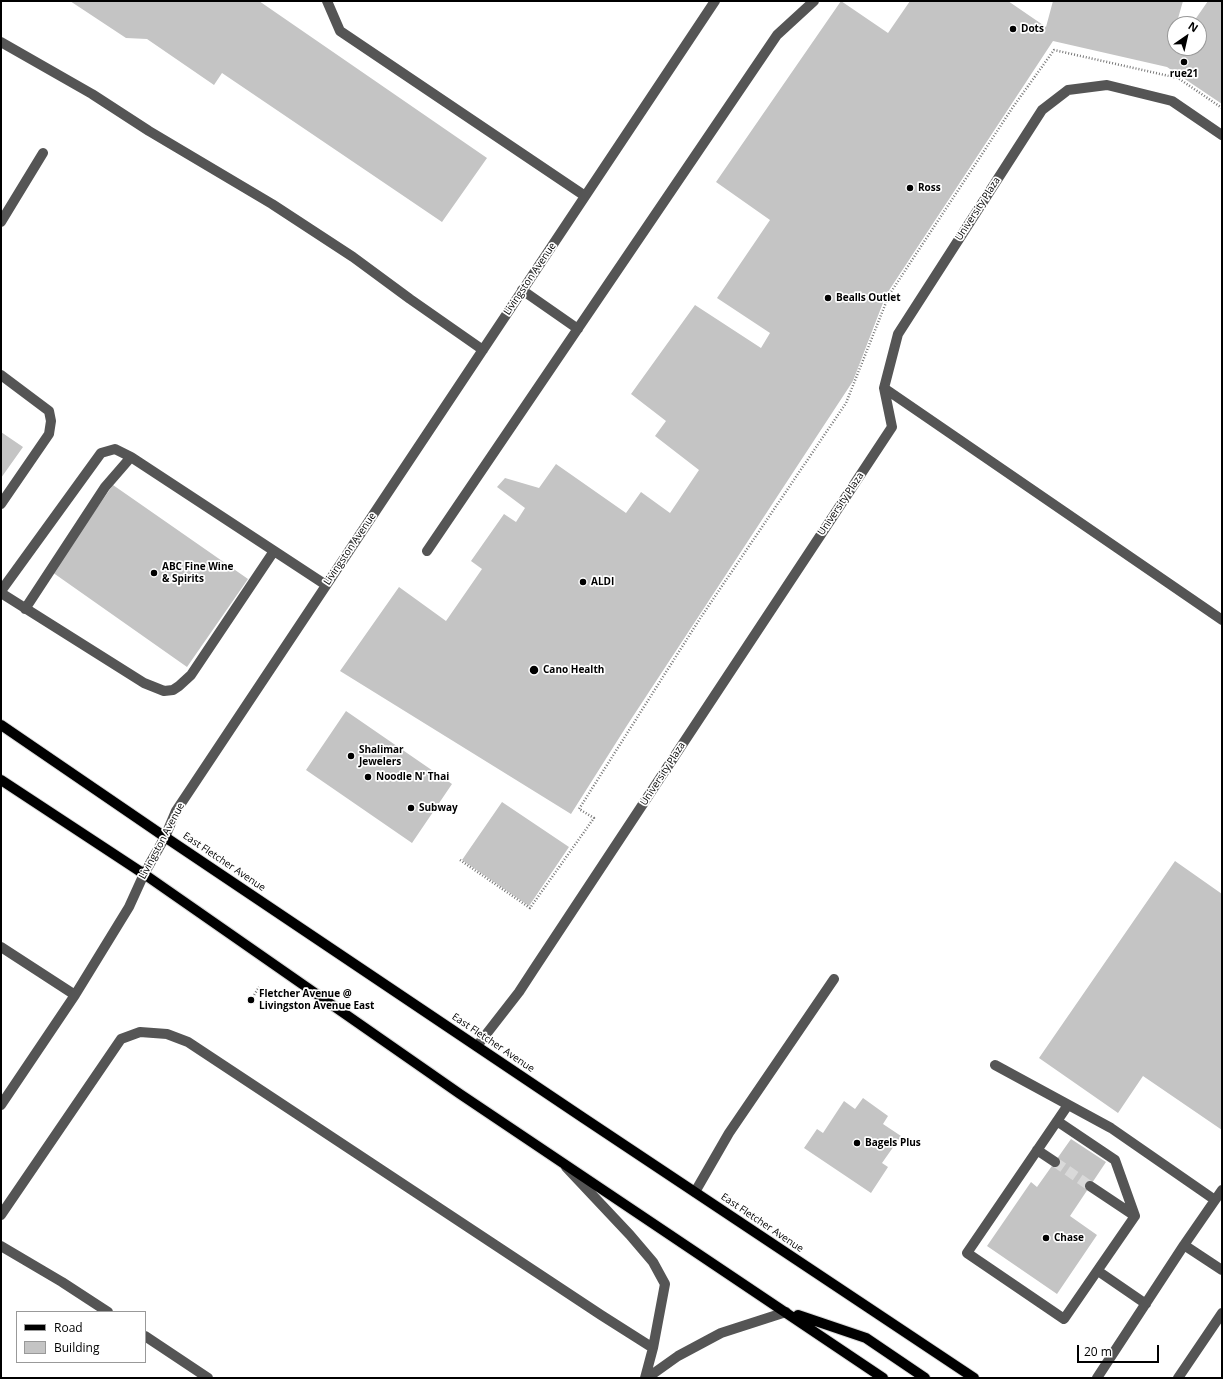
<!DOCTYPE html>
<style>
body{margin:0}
#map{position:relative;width:1223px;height:1379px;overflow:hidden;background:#fff;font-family:"Open Sans",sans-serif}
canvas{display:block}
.frame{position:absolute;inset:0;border:2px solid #000;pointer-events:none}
.legend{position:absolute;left:16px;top:1311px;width:130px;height:52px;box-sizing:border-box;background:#fff;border:1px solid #999;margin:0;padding:5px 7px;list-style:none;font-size:12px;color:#000}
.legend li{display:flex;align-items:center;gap:8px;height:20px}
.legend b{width:20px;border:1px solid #999}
.north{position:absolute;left:1167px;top:16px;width:40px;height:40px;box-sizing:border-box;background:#fff;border:1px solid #999;border-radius:50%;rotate:34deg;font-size:11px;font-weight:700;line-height:16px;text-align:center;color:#000}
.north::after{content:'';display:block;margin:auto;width:14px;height:18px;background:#000;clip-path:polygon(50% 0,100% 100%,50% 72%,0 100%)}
.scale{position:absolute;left:1077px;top:1345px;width:82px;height:18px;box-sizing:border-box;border:2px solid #000;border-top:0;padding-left:5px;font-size:12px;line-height:14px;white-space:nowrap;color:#000;-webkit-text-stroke:3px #fff;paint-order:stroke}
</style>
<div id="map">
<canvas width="1223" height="1379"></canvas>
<div class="frame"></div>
<ul class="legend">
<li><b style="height:5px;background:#000"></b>Road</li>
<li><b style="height:11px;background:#c4c4c4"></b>Building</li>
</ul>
<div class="north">N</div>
<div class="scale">20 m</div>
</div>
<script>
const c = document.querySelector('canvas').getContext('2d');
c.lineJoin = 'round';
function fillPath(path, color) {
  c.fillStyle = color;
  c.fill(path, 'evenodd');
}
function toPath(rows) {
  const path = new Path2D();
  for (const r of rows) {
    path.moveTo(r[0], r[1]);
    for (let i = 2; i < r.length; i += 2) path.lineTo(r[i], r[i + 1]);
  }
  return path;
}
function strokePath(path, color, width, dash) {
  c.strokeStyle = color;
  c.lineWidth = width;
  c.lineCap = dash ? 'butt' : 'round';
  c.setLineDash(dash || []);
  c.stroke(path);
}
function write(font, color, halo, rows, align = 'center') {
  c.font = font + ' "Open Sans",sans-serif';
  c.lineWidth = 3.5;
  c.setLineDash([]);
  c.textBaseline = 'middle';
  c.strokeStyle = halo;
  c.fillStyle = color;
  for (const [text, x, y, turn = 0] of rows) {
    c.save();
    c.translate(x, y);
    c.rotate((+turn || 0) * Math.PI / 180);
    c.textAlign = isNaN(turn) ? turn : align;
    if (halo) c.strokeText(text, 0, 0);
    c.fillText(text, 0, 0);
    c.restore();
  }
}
const building = toPath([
 [70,1,259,1,487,158,442,222,222,73,214,85,147,39,126,38],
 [841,1,888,33,910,1,1008,1,1046,27,1053,1,1183,1,1177,22,1182,24,1175,24,1175,48,1199,48,1199,24,1192,24,1208,1,1222,1,1222,104,1167,67,1053,41,886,295,853,381,626,727,571,814,340,671,399,587,446,621,482,569,471,561,504,514,516,522,525,508,497,487,505,478,539,488,556,464,626,513,641,492,670,513,699,470,655,436,666,421,631,394,695,305,761,348,770,333,717,298,770,220,716,182],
 [1,432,23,447,1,478],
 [113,485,248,579,187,667,52,572],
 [346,711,452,784,412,843,306,770],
 [502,802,569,847,529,906,462,860],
 [1175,861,1222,894,1222,1130,1143,1076,1118,1113,1039,1058],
 [863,1098,888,1116,883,1124,901,1136,882,1163,888,1167,871,1193,804,1148,817,1129,823,1133,844,1101,855,1109],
 [1071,1139,1106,1162,1070,1216,1097,1235,1057,1294,987,1246,1031,1182,1037,1187]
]);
const minorTunnel = toPath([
 [1055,1162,1090,1186]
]);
const path = toPath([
 [460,860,530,908,594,818,579,809,701,617,846,403,889,295,1013,107,1054,50,1178,78,1222,108],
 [251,1000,259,987]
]);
const minor = toPath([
 [327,1,340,31,585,196],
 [1,42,92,94,149,131,272,204,353,257,410,299,483,350],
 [1,222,43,153],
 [522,290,578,329],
 [1,375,49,411,51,421,49,434,1,504],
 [884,388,1222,620],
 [427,551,777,35,814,1],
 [1,591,101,453,115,449,131,457,326,585],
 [1,593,144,683,164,691,173,690,179,686,191,675,274,551],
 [25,609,105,487,131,457],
 [1,947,75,995],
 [477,1046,519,992,534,969,892,427,884,388,898,334,1042,110,1068,90,1107,85,1172,101,1222,135],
 [995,1065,1111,1128,1215,1200],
 [1,1105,75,995,129,907,144,874,165,837,176,811,715,1],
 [1068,1105,967,1253,1064,1319,1135,1216],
 [1057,1121,1115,1160,1135,1216],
 [1037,1150,1055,1162],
 [566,1167,630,1235,653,1262,665,1284,653,1348,645,1378],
 [1090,1186,1135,1216],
 [695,1192,729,1133,834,979],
 [1,1215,121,1039,140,1032,167,1034,188,1042,601,1315,653,1348],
 [1184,1245,1222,1270],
 [1,1246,62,1282,108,1312],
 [1098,1271,1146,1304],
 [145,1336,208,1378],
 [647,1378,678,1356,721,1333,786,1312],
 [1097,1378,1184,1245,1222,1190],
 [1178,1378,1222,1313]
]);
const major = toPath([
 [1,725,165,837,582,1117,974,1378],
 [1,780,144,874,460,1094,883,1378],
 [798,1315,866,1338,925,1378]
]);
const markers = [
 [1013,29,4,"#000"],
 [1184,62,4,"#000"],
 [910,188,4,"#000"],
 [828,298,4,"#000"],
 [154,573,4,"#000"],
 [583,582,4,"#000"],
 [534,670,5,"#000"],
 [351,756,4,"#000"],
 [368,777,4,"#000"],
 [411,808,4,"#000"],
 [251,1000,4,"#000"],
 [857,1143,4,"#000"],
 [1046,1238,4,"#000"]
];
const poiNames = [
 ["Dots",1021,29],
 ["rue21",1184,74,"center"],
 ["Ross",918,188],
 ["Bealls Outlet",836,298],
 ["ABC Fine Wine",162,567],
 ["& Spirits",162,579],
 ["ALDI",591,582],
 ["Cano Health",543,670],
 ["Shalimar",359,750],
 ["Jewelers",359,762],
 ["Noodle N' Thai",376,777],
 ["Subway",419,808],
 ["Fletcher Avenue @",259,994],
 ["Livingston Avenue East",259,1006],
 ["Bagels Plus",865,1143],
 ["Chase",1054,1238]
];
const streetNames = [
 ["University Plaza",978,209,-57],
 ["Livingston Avenue",530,279,-56],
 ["University Plaza",841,504,-56],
 ["Livingston Avenue",350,549,-56],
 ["University Plaza",663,774,-57],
 ["Livingston Avenue",162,841,-62],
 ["East Fletcher Avenue",224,862,34],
 ["East Fletcher Avenue",493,1043,34],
 ["East Fletcher Avenue",762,1223,34]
];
fillPath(building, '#c4c4c4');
strokePath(minorTunnel, '#d9d9d9', 10, [10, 5]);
strokePath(major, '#dbdbdb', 12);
strokePath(path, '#777', 2.5, [1, 2]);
strokePath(minor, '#555', 10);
strokePath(major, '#000', 10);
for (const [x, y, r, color] of markers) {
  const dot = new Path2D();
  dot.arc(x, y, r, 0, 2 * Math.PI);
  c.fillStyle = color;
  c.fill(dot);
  strokePath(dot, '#fff', 1.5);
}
write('bold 10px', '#000', '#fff', poiNames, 'left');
write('10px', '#000', '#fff', streetNames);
</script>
